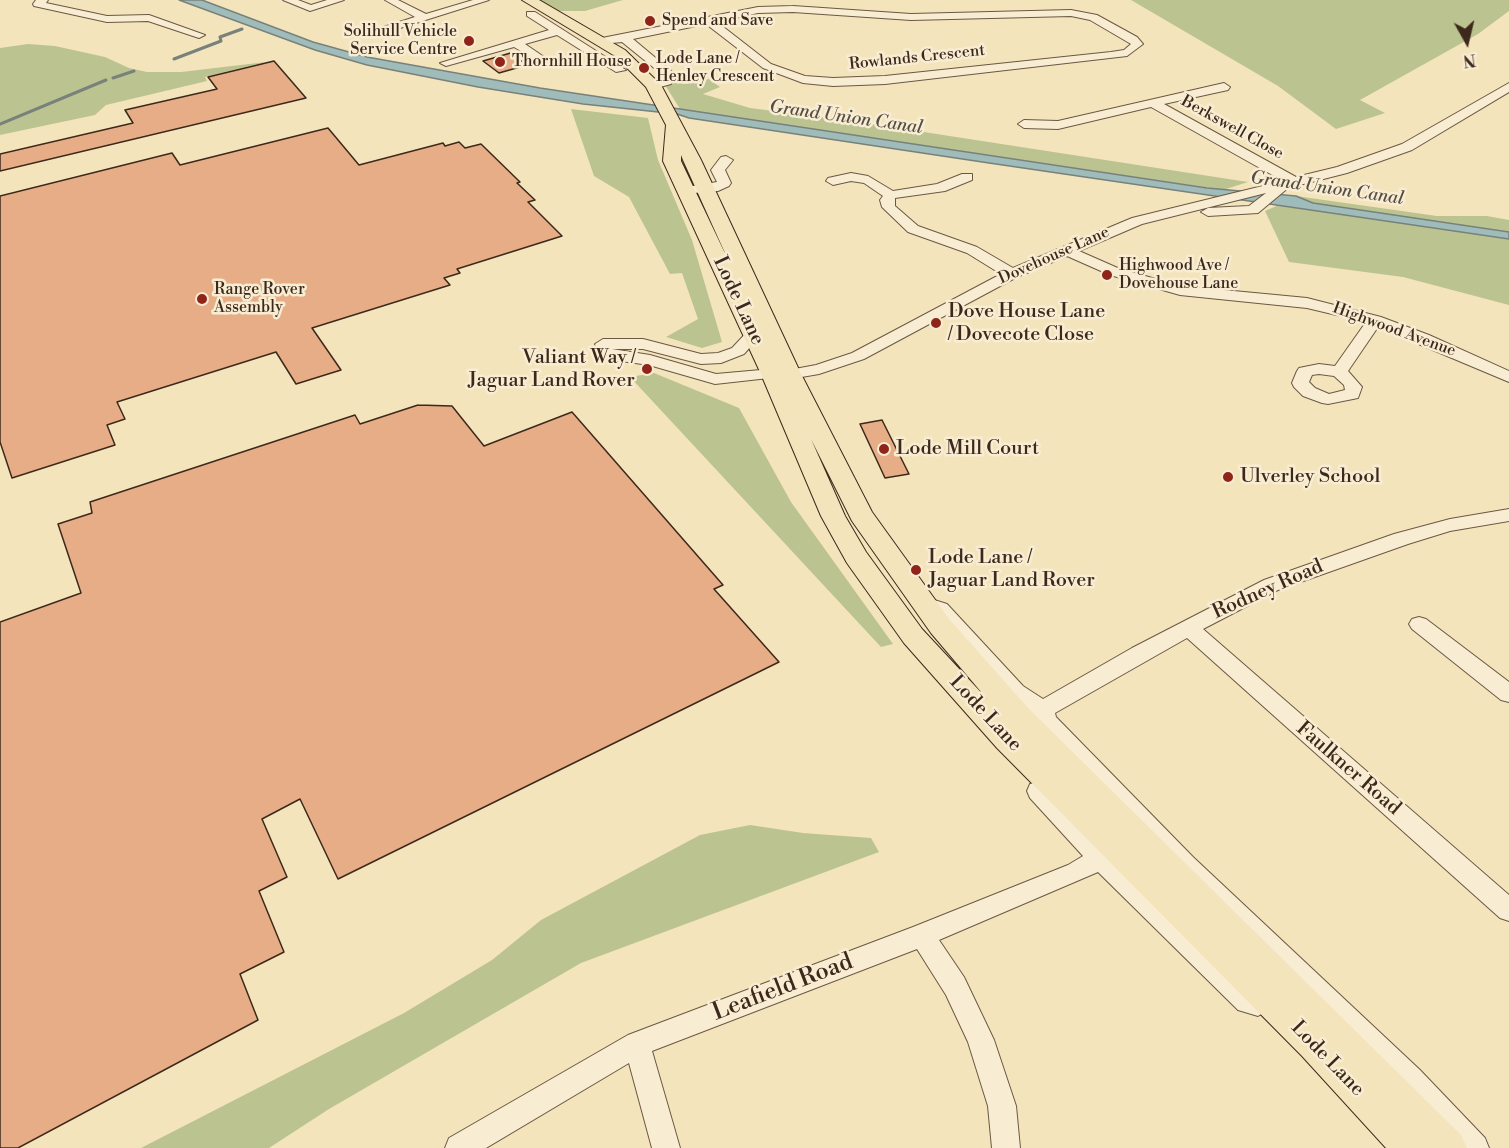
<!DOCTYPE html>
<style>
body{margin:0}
#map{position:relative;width:1509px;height:1148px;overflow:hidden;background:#f4e4bc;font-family:"Libre Bodoni",serif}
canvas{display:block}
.north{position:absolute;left:1437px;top:12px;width:60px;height:60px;-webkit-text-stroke:4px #f8edd3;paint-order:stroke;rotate:172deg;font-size:16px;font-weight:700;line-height:24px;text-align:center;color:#3d291b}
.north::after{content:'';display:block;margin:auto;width:21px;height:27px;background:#3d291b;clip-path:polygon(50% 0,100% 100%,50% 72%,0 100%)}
</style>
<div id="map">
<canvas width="1509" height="1148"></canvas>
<div class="north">N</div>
</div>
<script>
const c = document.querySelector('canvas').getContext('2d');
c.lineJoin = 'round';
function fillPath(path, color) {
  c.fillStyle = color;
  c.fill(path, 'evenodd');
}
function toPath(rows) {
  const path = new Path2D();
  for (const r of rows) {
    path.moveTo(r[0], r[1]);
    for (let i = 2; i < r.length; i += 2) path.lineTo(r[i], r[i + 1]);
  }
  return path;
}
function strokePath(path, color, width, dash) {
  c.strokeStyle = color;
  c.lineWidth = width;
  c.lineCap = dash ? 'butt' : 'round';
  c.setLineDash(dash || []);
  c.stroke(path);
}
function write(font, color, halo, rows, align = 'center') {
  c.font = font + ' "Libre Bodoni",serif';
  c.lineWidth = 5;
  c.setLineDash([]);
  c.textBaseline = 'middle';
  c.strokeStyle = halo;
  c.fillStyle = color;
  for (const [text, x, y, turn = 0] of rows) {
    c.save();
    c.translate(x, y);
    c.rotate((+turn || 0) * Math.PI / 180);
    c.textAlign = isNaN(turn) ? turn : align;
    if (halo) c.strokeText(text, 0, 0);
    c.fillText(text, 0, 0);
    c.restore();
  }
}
const green = toPath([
 [534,0,623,0,585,11,556,11],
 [1131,0,1509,0,1509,11,1478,34,1360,100,1385,113,1336,129,1278,86],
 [28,44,55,46,105,57,129,68,147,72,181,72,266,62,205,77,207,81,106,105,95,115,0,135,0,48],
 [709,79,720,87,703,94,750,108,846,120,1248,182,1223,190,680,109,665,85,679,80,683,84],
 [571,109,648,118,658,160,692,240,722,342,702,348,666,337,698,319,682,273,670,274,629,197,594,176],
 [1296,196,1437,216,1487,216,1509,220,1509,232,1313,203],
 [1281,204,1509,239,1509,305,1403,277,1289,262,1265,211],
 [654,373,739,408,791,502,893,644,881,647,630,377],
 [750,825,803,833,871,838,879,852,581,963,329,1109,269,1148,141,1148,404,1013,492,960,541,920,700,835]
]);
const water = toPath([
 [179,0,202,0,313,42,367,57,540,88,1207,188,1296,196,1313,203,1509,232,1509,239,989,163,689,118,677,114,583,104,478,87,367,65,315,50,179,0]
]);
const stream = toPath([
 [174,59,221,41,220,37,242,29],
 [113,78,134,71],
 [0,124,106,80]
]);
const building = toPath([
 [514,52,525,60,515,63,520,67,499,73,483,61,514,52],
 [274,61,306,98,0,171,0,154,133,123,125,110,217,89,208,77,274,61],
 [328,128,359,165,443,143,445,146,459,142,465,148,481,144,520,182,517,183,535,200,528,202,562,236,457,269,460,273,444,278,450,285,312,328,341,370,296,384,276,352,117,402,125,419,107,425,115,445,12,478,0,442,0,196,172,153,180,165,328,128],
 [418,405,452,406,484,446,572,412,723,585,714,589,779,662,338,879,300,799,262,819,287,877,259,891,284,952,240,974,258,1020,18,1148,0,1148,0,622,81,593,58,524,92,513,90,502,355,415,360,424,418,405],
 [882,420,909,474,885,478,860,424,882,420]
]);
const minor = toPath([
 [36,0,48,0,46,3,107,16,149,15,205,35,199,38,148,21,107,22,34,6,33,4,36,0],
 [283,0,298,0,311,5,327,0,344,0,310,11,283,0],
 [385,0,398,0,426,14,473,0,489,0,378,35,374,34,374,30,415,17,385,0],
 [793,6,911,14,1071,10,1097,15,1137,37,1143,44,1127,56,885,84,833,86,803,83,763,68,706,24,633,39,676,75,671,84,653,89,647,85,649,82,664,76,622,42,602,44,596,41,602,38,758,7,793,6],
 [793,12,911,20,1071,16,1090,20,1131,44,1124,50,1111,52,885,76,833,78,805,76,771,64,717,22,758,13,793,12],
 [527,12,535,12,626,70,616,72,557,35,525,44,547,59,549,61,543,64,514,47,446,66,440,63,549,30,527,16,527,12],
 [1224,83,1230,87,1228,90,1164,104,1296,177,1337,167,1402,144,1509,83,1509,92,1412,150,1347,173,1288,188,1258,213,1208,216,1201,212,1208,208,1249,206,1266,193,1142,224,1079,251,1120,269,1181,286,1307,298,1381,317,1429,335,1509,371,1509,382,1378,327,1348,371,1362,387,1358,398,1328,404,1322,403,1303,396,1294,387,1292,383,1297,371,1299,368,1319,364,1335,366,1366,322,1307,308,1180,295,1110,275,1067,256,1017,277,864,359,819,374,790,379,782,374,784,371,816,365,852,353,1001,274,967,253,908,232,882,207,880,200,883,196,864,183,851,181,833,185,826,181,828,178,851,173,868,176,893,191,937,184,962,174,972,174,972,180,945,191,895,198,895,206,918,226,977,247,1013,268,1132,218,1283,181,1151,107,1058,129,1024,128,1018,124,1024,120,1058,121,1224,83],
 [1319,374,1334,376,1344,385,1345,390,1329,394,1315,388,1309,382,1312,375,1319,374],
 [726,156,733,160,725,170,731,183,729,186,718,191,681,194,681,188,717,182,711,170,721,157,726,156],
 [753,330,761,335,744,354,721,363,701,364,643,349,612,349,650,355,716,374,772,369,780,374,778,377,715,384,649,365,600,358,595,344,603,339,643,339,701,354,718,353,732,348,747,332,753,330],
 [1509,509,1509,521,1450,531,1408,544,1278,590,1203,629,1509,895,1509,921,1500,918,1187,638,1055,713,1056,717,1193,857,1420,1070,1485,1138,1489,1148,1456,1148,1400,1090,1177,871,1038,727,1033,714,1007,698,933,614,921,610,918,605,921,600,928,598,947,604,1023,686,1043,699,1132,648,1264,580,1394,534,1450,519,1509,509],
 [1419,617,1426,619,1509,682,1509,702,1501,700,1412,629,1409,624,1412,619,1419,617],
 [1038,782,1046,784,1103,845,1126,833,1134,836,1138,843,1134,850,1118,860,1254,990,1265,985,1274,988,1278,997,1274,1006,1258,1016,1238,1010,1098,872,939,940,964,977,994,1040,1016,1106,1020,1148,992,1148,988,1106,968,1042,946,995,917,949,652,1051,680,1148,652,1148,629,1063,486,1148,445,1148,449,1138,628,1035,913,927,1068,865,1083,856,1030,798,1027,791,1030,784,1038,782]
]);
const major = toPath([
 [522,0,539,0,625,50,661,85,701,160,801,374,872,512,949,619,1030,710,1461,1135,1467,1148,1386,1148,1302,1056,997,748,904,643,847,563,821,516,761,374,663,161,666,125,646,87,615,56,522,0],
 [681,155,683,160,730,264,681,161,681,155],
 [811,439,852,521,931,633,988,700,922,629,866,552,845,516,811,439]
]);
const markers = [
 [650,21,6,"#8f2418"],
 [469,41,6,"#8f2418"],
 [500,62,6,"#8f2418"],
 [644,68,6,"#8f2418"],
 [1107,275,6,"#8f2418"],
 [202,299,6,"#8f2418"],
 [936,323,6,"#8f2418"],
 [647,369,6,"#8f2418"],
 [884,449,6,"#8f2418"],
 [1228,477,6,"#8f2418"],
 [916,570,6,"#8f2418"]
];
const farPoinames = [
 ["Spend and Save",662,21],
 ["Solihull Vehicle",457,32,"right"],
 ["Service Centre",457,50,"right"],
 ["Lode Lane /",656,59],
 ["Henley Crescent",656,77],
 ["Thornhill House",512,62],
 ["Highwood Ave /",1119,266],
 ["Dovehouse Lane",1119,284],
 ["Range Rover",214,290],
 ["Assembly",214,308]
];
const farStreetnames = [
 ["Rowlands Crescent",917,58,-6],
 ["Berkswell Close",1232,128,29],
 ["Dovehouse Lane",1054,256,-24],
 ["Highwood Avenue",1394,330,20]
];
const farWaternames = [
 ["Grand Union Canal",846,118,8],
 ["Grand Union Canal",1327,189,8]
];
const streetNames = [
 ["Lode Lane",738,301,65],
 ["Rodney Road",1268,590,-24],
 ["Lode Lane",985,714,47],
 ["Faulkner Road",1348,769,41],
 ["Lode Lane",1327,1059,46]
];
const poiNames = [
 ["Dove House Lane",948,312],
 ["/ Dovecote Close",948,335],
 ["Valiant Way /",635,358,"right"],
 ["Jaguar Land Rover",635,381,"right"],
 ["Lode Mill Court",896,449],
 ["Ulverley School",1240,477],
 ["Lode Lane /",928,558],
 ["Jaguar Land Rover",928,581]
];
const nearStreetnames = [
 ["Leafield Road",783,988,-21]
];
fillPath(green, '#bbc491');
fillPath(water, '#9fbcba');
strokePath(water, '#78817a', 1.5);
strokePath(stream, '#78817a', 3);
fillPath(building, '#e6ad86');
strokePath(building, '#3d291b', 1.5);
strokePath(minor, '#6b5843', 2);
strokePath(major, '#3d291b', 2);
fillPath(minor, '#f8edd3');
fillPath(major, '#f4e4bc');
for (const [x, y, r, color] of markers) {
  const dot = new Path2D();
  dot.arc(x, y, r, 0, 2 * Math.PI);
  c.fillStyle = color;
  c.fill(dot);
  strokePath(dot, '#f8edd3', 2);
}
write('16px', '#3d291b', '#f8edd3', farPoinames, 'left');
write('16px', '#3d291b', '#f8edd3', farStreetnames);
write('italic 18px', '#564e43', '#f8edd3', farWaternames);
write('20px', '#3d291b', '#f8edd3', streetNames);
write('20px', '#3d291b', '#f8edd3', poiNames, 'left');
write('24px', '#3d291b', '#f8edd3', nearStreetnames);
</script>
